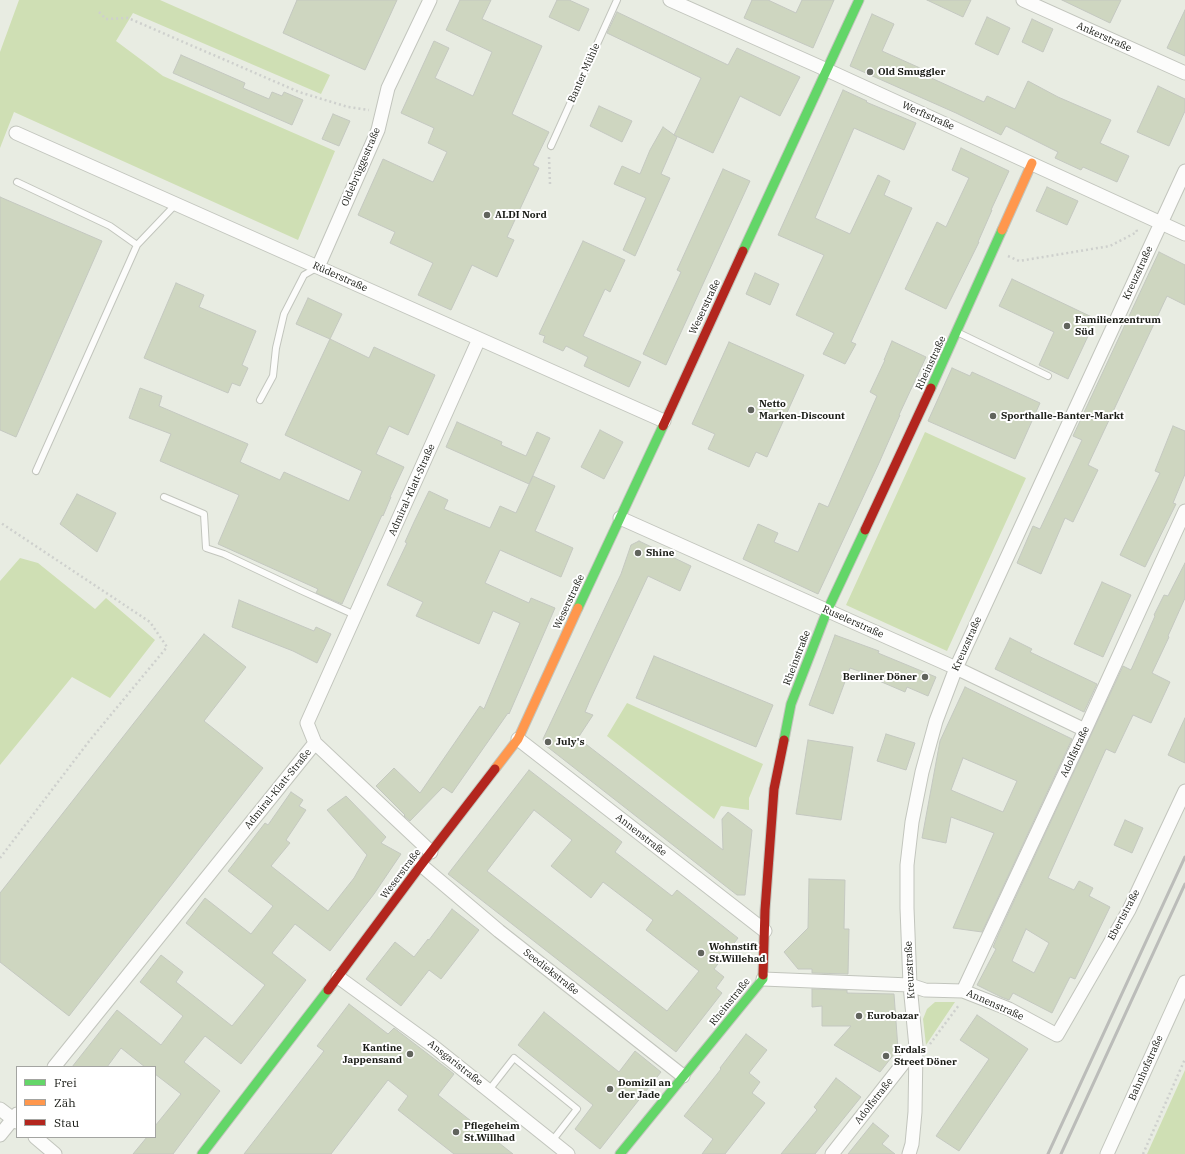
<!DOCTYPE html>
<meta charset="utf-8">
<style>
body{margin:0}
#map{position:relative;width:1185px;height:1154px;overflow:hidden;background:#e8ece2;font-family:"IBM Plex Serif",serif}
canvas{display:block}
.legend{position:absolute;left:16px;top:1066px;width:140px;height:72px;box-sizing:border-box;background:#fff;border:1px solid #a3a4a1;margin:0;padding:5px 7px;list-style:none;font-size:12px;color:#191b15}
.legend li{display:flex;align-items:center;gap:8px;height:20px}
.legend b{width:20px;border:1px solid #a3a4a1}
</style>
<div id="map">
<canvas width="1185" height="1154"></canvas>
<ul class="legend">
<li><b style="height:5px;background:#63d668"></b>Frei</li>
<li><b style="height:5px;background:#ff974d"></b>Zäh</li>
<li><b style="height:5px;background:#b3261e"></b>Stau</li>
</ul>
</div>
<script>
const c = document.querySelector('canvas').getContext('2d');
c.lineJoin = 'round';
function fillPath(path, color) {
  c.fillStyle = color;
  c.fill(path, 'evenodd');
}
function toPath(rows) {
  const path = new Path2D();
  for (const r of rows) {
    path.moveTo(r[0], r[1]);
    for (let i = 2; i < r.length; i += 2) path.lineTo(r[i], r[i + 1]);
  }
  return path;
}
function strokePath(path, color, width, dash) {
  c.strokeStyle = color;
  c.lineWidth = width;
  c.lineCap = dash ? 'butt' : 'round';
  c.setLineDash(dash || []);
  c.stroke(path);
}
function write(font, color, halo, rows, align = 'center') {
  c.font = font + ' "IBM Plex Serif",serif';
  c.lineWidth = 4;
  c.setLineDash([]);
  c.textBaseline = 'middle';
  c.strokeStyle = halo;
  c.fillStyle = color;
  for (const [text, x, y, turn = 0] of rows) {
    c.save();
    c.translate(x, y);
    c.rotate((+turn || 0) * Math.PI / 180);
    c.textAlign = isNaN(turn) ? turn : align;
    if (halo) c.strokeText(text, 0, 0);
    c.fillText(text, 0, 0);
    c.restore();
  }
}
const green = toPath([
 [19,0,160,0,330,75,321,94,133,13,116,41,163,76,335,151,298,240,14,112,0,148,0,52],
 [925,432,1026,478,947,651,846,605],
 [20,558,38,563,95,609,106,598,155,640,110,698,72,677,0,765,0,581],
 [627,703,763,764,749,798,749,810,721,806,714,819,607,736],
 [935,1002,955,1002,926,1045,923,1019,927,1009],
 [1185,1070,1185,1154,1147,1154]
]);
const building = toPath([
 [297,0,397,0,365,70,283,33,297,0],
 [460,0,491,0,482,19,542,46,512,114,549,132,533,165,539,168,507,237,514,240,497,277,472,265,451,310,418,295,433,263,390,243,395,232,358,215,383,159,433,182,447,152,428,143,434,128,401,113,434,41,449,48,435,78,473,96,492,52,446,30,460,0],
 [557,0,569,0,589,9,579,31,549,17,557,0],
 [752,0,768,0,796,13,802,0,834,0,813,48,744,18,752,0],
 [927,0,971,0,963,17,927,0],
 [1062,0,1121,0,1110,23,1062,0],
 [1185,10,1185,56,1167,48,1185,10],
 [617,12,728,65,737,48,800,77,780,116,740,96,713,153,674,135,701,78,607,33,617,12],
 [872,14,894,24,882,51,920,68,918,72,984,102,987,96,1015,109,1028,81,1058,97,1111,120,1100,143,1129,156,1117,182,1083,167,1081,170,1055,158,1058,152,1006,126,1001,135,956,113,850,66,872,14],
 [987,17,1010,28,998,55,975,44,987,17],
 [1032,19,1053,29,1043,52,1022,42,1032,19],
 [181,55,245,83,243,88,269,99,272,92,282,96,284,92,303,100,292,125,173,73,181,55],
 [1158,86,1185,99,1185,111,1169,146,1137,132,1158,86],
 [843,90,867,101,866,102,916,123,904,150,854,128,815,218,850,234,878,175,890,181,884,195,912,208,851,342,856,344,845,364,823,354,834,333,796,315,824,255,778,235,843,90],
 [599,106,632,121,622,142,590,126,599,106],
 [333,114,350,121,339,146,322,139,333,114],
 [663,127,677,137,661,174,670,178,635,256,623,250,646,198,614,184,622,166,640,174,650,150,663,127],
 [961,148,1009,171,991,210,992,210,978,242,979,242,946,309,905,289,937,222,946,227,969,178,952,170,961,148],
 [723,169,750,181,666,365,643,354,681,272,677,270,723,169],
 [1047,187,1078,201,1067,225,1036,211,1047,187],
 [0,197,102,241,16,437,0,430,0,197],
 [583,241,625,260,610,292,605,289,583,336,641,362,629,387,584,366,588,357,566,346,563,351,543,342,545,336,539,334,583,241],
 [1159,252,1185,265,1185,305,1167,296,1088,465,1098,470,1073,522,1065,518,1041,574,1017,563,1033,526,1040,529,1082,440,1073,436,1159,252],
 [755,273,779,284,770,305,746,294,755,273],
 [1012,279,1096,319,1068,379,1039,365,1054,332,999,306,1012,279],
 [176,283,204,295,199,307,256,331,242,365,248,368,240,386,232,383,228,393,144,358,176,283],
 [308,298,342,314,330,339,296,324,308,298],
 [330,339,369,358,374,347,435,375,408,435,389,426,376,454,404,467,390,497,391,497,383,516,382,515,342,604,316,593,318,589,218,544,239,495,160,461,171,434,129,418,140,388,162,396,159,406,248,444,240,462,280,480,284,472,349,501,362,471,285,435,330,339],
 [892,341,926,357,899,415,900,415,879,463,818,594,743,559,758,524,778,533,774,542,798,552,819,503,828,507,877,396,870,392,885,360,884,360,892,341],
 [729,342,804,375,767,457,756,452,749,467,708,449,715,434,692,424,729,342],
 [952,368,970,376,972,372,1040,403,1015,459,928,421,952,368],
 [457,422,502,442,501,445,526,456,537,432,550,438,529,484,446,447,457,422],
 [1173,426,1185,431,1185,474,1173,503,1176,504,1145,567,1120,555,1160,473,1155,471,1173,426],
 [600,430,623,442,604,479,581,467,600,430],
 [533,476,555,486,535,531,573,548,561,577,500,550,485,583,529,603,531,598,555,608,509,714,508,713,452,793,443,787,410,821,404,816,405,815,376,786,394,768,420,793,480,706,484,709,520,623,493,611,479,644,416,616,423,602,387,585,407,543,405,542,414,522,429,491,448,500,444,509,490,528,500,506,516,513,533,476],
 [77,494,116,513,97,552,60,524,77,494],
 [639,541,691,566,680,591,648,576,590,700,585,712,593,715,578,738,723,850,722,819,728,812,752,830,745,895,737,895,545,745,543,739,621,574,631,545,639,541],
 [1185,563,1185,598,1168,636,1169,637,1152,673,1170,682,1151,723,1133,715,1115,753,1106,749,1048,878,1074,890,1079,881,1093,888,1089,896,1110,907,1075,979,1070,977,1052,1013,1013,993,1009,1000,1001,997,977,985,996,949,993,947,999,933,1123,666,1131,670,1155,616,1154,615,1164,595,1168,596,1185,563],
 [1026,929,1049,943,1034,973,1012,961,1026,929],
 [1102,582,1131,595,1103,657,1074,644,1102,582],
 [239,600,314,631,316,627,331,634,317,663,293,651,232,627,239,600],
 [204,634,246,667,204,721,263,768,69,1016,0,962,0,893,204,634],
 [835,635,879,651,878,653,936,677,928,696,907,687,905,692,877,680,878,678,850,668,833,714,809,705,835,635],
 [1010,638,1032,649,1030,652,1097,684,1084,712,995,669,1010,638],
 [654,656,773,705,756,747,636,698,654,656],
 [965,687,1072,739,982,932,953,928,994,833,951,817,946,843,922,838,940,741,965,687],
 [963,758,1017,781,1003,812,951,790,963,758],
 [1185,718,1185,763,1168,755,1185,718],
 [886,734,915,743,906,770,877,761,886,734],
 [808,740,853,747,841,820,796,814,808,740],
 [529,770,622,842,615,852,672,896,677,890,738,938,714,969,724,977,716,988,722,993,676,1052,448,874,529,770],
 [534,810,572,840,551,866,591,898,603,882,653,920,646,930,699,971,667,1011,487,871,534,810],
 [291,792,303,800,299,806,306,810,286,840,290,843,271,866,328,911,354,878,367,855,327,810,346,796,386,837,381,843,401,854,374,894,330,951,295,924,272,953,306,980,241,1064,205,1036,184,1062,220,1091,173,1154,133,1154,147,1137,155,1137,155,1126,181,1094,155,1074,155,1067,145,1067,121,1048,107,1067,72,1067,117,1010,161,1045,183,1016,140,982,161,955,183,972,176,982,232,1026,265,985,186,923,205,898,251,934,273,906,228,871,265,823,268,825,291,792],
 [1125,820,1143,828,1132,853,1114,845,1125,820],
 [809,879,845,880,844,929,849,929,848,974,812,973,812,969,798,969,784,952,808,928,809,879],
 [452,909,479,930,441,979,429,970,401,1006,366,979,395,942,414,957,428,939,429,940,452,909],
 [812,989,847,990,847,993,894,994,898,1049,880,1072,834,1045,851,1026,822,1026,822,1006,812,1007,812,989],
 [349,1004,388,1034,394,1028,454,1074,438,1095,513,1154,454,1154,398,1110,408,1096,388,1080,331,1154,244,1154,324,1051,317,1046,349,1004],
 [544,1012,619,1072,635,1051,661,1072,600,1149,575,1129,593,1105,518,1045,544,1012],
 [977,1015,1028,1049,959,1151,936,1136,989,1059,960,1040,977,1015],
 [746,1034,767,1050,749,1073,760,1082,752,1093,765,1103,725,1154,702,1154,713,1139,684,1116,721,1069,720,1068,746,1034],
 [836,1078,861,1097,815,1154,781,1154,817,1110,814,1107,836,1078],
 [873,1123,889,1136,882,1144,895,1154,848,1154,873,1123]
]);
const path = toPath([
 [99,12,106,19,128,18,299,92,348,107,369,110],
 [549,157,550,184],
 [1008,256,1019,261,1110,246,1137,232,1136,227],
 [0,858,90,740,167,647,150,622,1,523],
 [930,1044,959,1005],
 [1143,1154,1185,1059]
]);
const lane = toPath([
 [551,146,617,0],
 [17,182,110,226,137,245],
 [959,333,1048,376],
 [260,400,273,376,276,348,284,314,304,275,318,267],
 [36,471,137,245,176,204],
 [164,497,204,514,206,548,224,554,300,590,355,615],
 [489,1090,514,1058,577,1109,552,1141]
]);
const street = toPath([
 [670,0,827,70,1185,234],
 [1023,0,1185,73],
 [16,133,664,421],
 [318,267,378,130,388,88,430,0],
 [620,518,956,668,1085,730],
 [518,739,765,931],
 [315,743,431,852],
 [421,865,499,931,683,1076],
 [338,977,433,1046,568,1154],
 [763,979,910,985,925,990,963,991,1009,1009,1057,1035,1129,910,1185,791],
 [963,991,1085,730,1185,511],
 [54,1067,315,743,307,723,479,339],
 [0,1109,17,1122],
 [0,1135,17,1114],
 [35,1137,55,1154],
 [832,1154,916,1047],
 [909,1154,912,1144,915,1112,916,1047,910,985,907,908,907,865,912,822,922,772,936,721,956,668,1185,171],
 [1107,1154,1185,982]
]);
const fast = toPath([
 [743,251,859,0],
 [931,388,1002,230],
 [578,608,663,426],
 [784,740,791,704,827,611,865,530],
 [202,1154,328,990],
 [620,1154,763,979,763,975]
]);
const slow = toPath([
 [1002,230,1032,163],
 [495,769,518,739,578,608]
]);
const jam = toPath([
 [663,426,743,251],
 [865,530,931,388],
 [763,975,765,910,774,789,784,740],
 [328,990,421,865,495,769]
]);
const rail = toPath([
 [1048,1154,1185,857],
 [1061,1154,1185,884]
]);
const markers = [
 [870,72,4,"#61645d"],
 [487,215,4,"#61645d"],
 [1067,326,4,"#61645d"],
 [751,410,4,"#61645d"],
 [993,416,4,"#61645d"],
 [638,553,4,"#61645d"],
 [925,677,4,"#61645d"],
 [548,742,4,"#61645d"],
 [701,953,4,"#61645d"],
 [859,1016,4,"#61645d"],
 [410,1054,4,"#61645d"],
 [886,1056,4,"#61645d"],
 [610,1089,4,"#61645d"],
 [456,1132,4,"#61645d"]
];
const streetNames = [
 ["Ankerstraße",1104,37,24],
 ["Banter Mühle",584,73,-66],
 ["Werftstraße",928,116,24],
 ["Oldebrüggestraße",361,167,-67],
 ["Kreuzstraße",1138,273,-65],
 ["Rüderstraße",340,277,24],
 ["Weserstraße",705,307,-65],
 ["Rheinstraße",931,363,-65],
 ["Admiral-Klatt-Straße",412,490,-66],
 ["Weserstraße",569,602,-65],
 ["Ruselerstraße",853,622,24],
 ["Kreuzstraße",967,644,-66],
 ["Rheinstraße",797,658,-69],
 ["Adolfstraße",1075,752,-65],
 ["Admiral-Klatt-Straße",278,789,-51],
 ["Annenstraße",641,835,38],
 ["Weserstraße",401,874,-53],
 ["Ebertstraße",1124,915,-62],
 ["Kreuzstraße",910,970,-93],
 ["Seediekstraße",551,972,38],
 ["Rheinstraße",730,1002,-51],
 ["Annenstraße",995,1005,24],
 ["Ansgaristraße",455,1063,38],
 ["Bahnhofstraße",1146,1068,-66],
 ["Adolfstraße",874,1101,-52]
];
const poiNames = [
 ["Old Smuggler",878,72],
 ["ALDI Nord",495,215],
 ["Familienzentrum",1075,320],
 ["Süd",1075,332],
 ["Netto",759,404],
 ["Marken-Discount",759,416],
 ["Sporthalle-Banter-Markt",1001,416],
 ["Shine",646,553],
 ["Berliner Döner",917,677,"right"],
 ["July's",556,742],
 ["Wohnstift",709,947],
 ["St.Willehad",709,959],
 ["Eurobazar",867,1016],
 ["Kantine",402,1048,"right"],
 ["Jappensand",402,1060,"right"],
 ["Erdals",894,1050],
 ["Street Döner",894,1062],
 ["Domizil an",618,1083],
 ["der Jade",618,1095],
 ["Pflegeheim",464,1126],
 ["St.Willhad",464,1138]
];
fillPath(green, '#cfdfb4');
fillPath(building, '#ced6c0');
strokePath(building, '#c4c8c0', 1);
strokePath(lane, '#c2c5bd', 8);
strokePath(street, '#c2c5bd', 15);
strokePath(fast, '#c2c5bd', 11);
strokePath(slow, '#c2c5bd', 11);
strokePath(jam, '#c2c5bd', 11);
strokePath(path, '#ced0cd', 2.5, [2, 3]);
strokePath(lane, '#fcfcfb', 6);
strokePath(street, '#fcfcfb', 13);
strokePath(fast, '#63d668', 9);
strokePath(slow, '#ff974d', 9);
strokePath(jam, '#b3261e', 9);
strokePath(rail, '#bbbcb9', 3);
for (const [x, y, r, color] of markers) {
  const dot = new Path2D();
  dot.arc(x, y, r, 0, 2 * Math.PI);
  c.fillStyle = color;
  c.fill(dot);
  strokePath(dot, '#fff', 1.5);
}
write('10px', '#191b15', '#fff', streetNames);
write('bold 10px', '#191b15', '#fff', poiNames, 'left');
</script>
